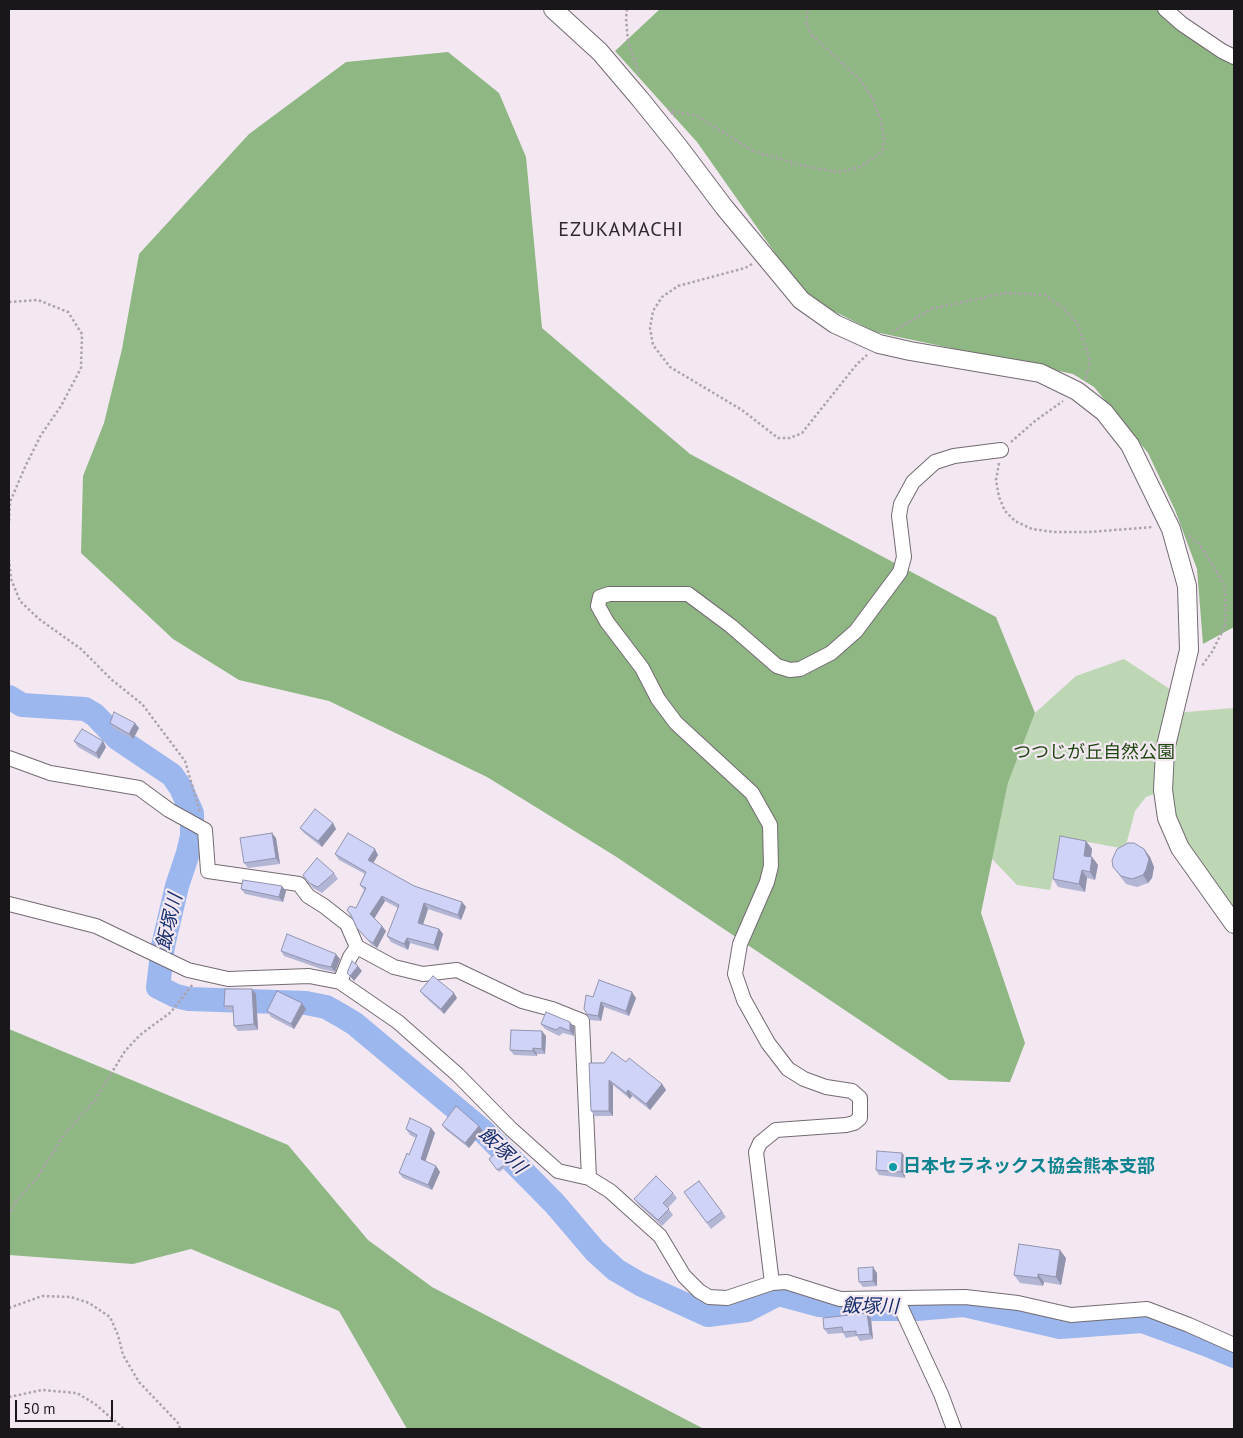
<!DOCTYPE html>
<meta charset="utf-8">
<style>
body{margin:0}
#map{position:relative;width:1243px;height:1438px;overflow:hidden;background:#f3e8f1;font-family:"PT Sans",sans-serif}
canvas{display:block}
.frame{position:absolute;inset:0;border:10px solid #1a171a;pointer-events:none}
.scale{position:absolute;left:15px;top:1400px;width:98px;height:22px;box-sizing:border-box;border:2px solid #1a171a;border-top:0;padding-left:6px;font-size:15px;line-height:18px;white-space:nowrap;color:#1a171a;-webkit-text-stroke:4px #f3e8f1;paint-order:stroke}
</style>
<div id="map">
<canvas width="1243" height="1438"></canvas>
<div class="frame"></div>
<div class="scale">50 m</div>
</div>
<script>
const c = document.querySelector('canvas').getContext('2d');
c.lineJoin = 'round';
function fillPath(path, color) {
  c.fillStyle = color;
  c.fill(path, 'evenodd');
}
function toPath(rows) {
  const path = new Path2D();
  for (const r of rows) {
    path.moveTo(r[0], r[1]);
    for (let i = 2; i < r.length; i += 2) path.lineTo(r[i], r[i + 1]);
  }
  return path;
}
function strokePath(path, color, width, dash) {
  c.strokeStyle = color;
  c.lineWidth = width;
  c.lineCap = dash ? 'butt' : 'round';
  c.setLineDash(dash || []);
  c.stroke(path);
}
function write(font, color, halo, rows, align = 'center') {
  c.font = font + ' "PT Sans","Noto Sans JP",sans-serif';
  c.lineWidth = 4.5;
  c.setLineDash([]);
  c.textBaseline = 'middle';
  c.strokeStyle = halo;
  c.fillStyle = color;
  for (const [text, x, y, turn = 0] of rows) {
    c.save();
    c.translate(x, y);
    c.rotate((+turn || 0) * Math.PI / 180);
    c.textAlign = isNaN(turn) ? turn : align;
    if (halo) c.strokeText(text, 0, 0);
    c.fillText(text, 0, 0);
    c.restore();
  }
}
const green = toPath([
 [1124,659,1179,695,1174,713,1234,708,1234,924,1180,848,1163,791,1146,797,1135,811,1125,849,1062,837,1050,890,1017,885,992,859,1008,783,1035,713,1076,676]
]);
const forest = toPath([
 [660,9,1157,9,1180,28,1234,62,1234,627,1203,644,1197,569,1175,510,1148,453,1094,387,1073,374,875,332,806,297,697,142,615,51],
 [448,52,499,93,526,157,542,328,690,454,996,617,1035,713,1008,783,981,913,1025,1043,1010,1082,949,1080,615,856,487,777,329,701,239,680,173,639,81,553,83,476,104,423,122,349,139,254,249,134,346,62],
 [9,1029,288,1145,368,1240,432,1287,704,1429,407,1429,339,1311,191,1249,133,1264,9,1255]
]);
const river = toPath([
 [9,697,22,705,85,709,95,715,117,738,172,775,181,788,192,813,192,836,188,853,177,886,163,946,158,987,176,996,189,999,306,1003,326,1007,342,1016,355,1024,483,1131,555,1204,595,1251,616,1270,640,1284,708,1315,747,1310,778,1294,819,1305,871,1309,917,1309,964,1305,1060,1327,1142,1321,1205,1344,1234,1356]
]);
const path = toPath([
 [627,9,626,18,628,42,639,74],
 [668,108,675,117],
 [672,111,697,116,753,151,808,167,840,172,860,167,876,157,883,149,884,139,881,120,872,98,860,80,811,34,806,23,808,9],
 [752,264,745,268,678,286,662,297,653,311,650,328,653,345,670,367,742,410,778,438,790,438,802,433,857,364,867,355],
 [9,302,38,300,68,312,82,334,81,368,61,406,41,435,25,467,10,502,9,523],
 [892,332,931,309,1005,293,1045,295,1063,308,1077,323,1089,356,1089,368,1085,380],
 [1011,442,1035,421,1063,401],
 [999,463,996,480,999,497,1005,511,1015,521,1032,529,1054,532,1089,532,1153,527],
 [1189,536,1200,545,1224,584,1226,608,1225,626,1212,652,1201,667],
 [9,559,11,579,20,601,39,619,81,649,112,680,142,704,185,761,200,812],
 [9,1216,16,1201,37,1178,64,1135,95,1100,125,1051,140,1035,171,1012,193,984],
 [9,1308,42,1296,71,1297,89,1303,110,1317,118,1335,123,1355,139,1382,179,1424,180,1429],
 [9,1397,42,1390,77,1393,95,1404,124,1429]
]);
const minor = toPath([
 [1165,9,1182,24,1222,51,1234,57],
 [9,758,50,773,139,788,169,810,205,830,208,871,299,884,308,896,324,906,347,924,357,947,394,967,423,974,457,970,522,1001,552,1009,582,1021,589,1178],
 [9,904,96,926,188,970,228,979,309,976,340,982,398,1022,458,1075,511,1129,558,1171,589,1178,610,1191,660,1236,684,1276,699,1291,709,1297,727,1298,772,1283,786,1282,840,1299,965,1297,1018,1303,1071,1315,1147,1309,1189,1325,1234,1345],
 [340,982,350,957,357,947],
 [772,1283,756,1152,760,1143,776,1130,846,1125,854,1123,860,1118,860,1098,852,1091,826,1087,804,1079,788,1069,768,1043,744,1000,735,974,740,944,767,882,771,866,770,825,752,793,676,723,658,699,642,668,607,622,598,606,600,597,609,594,688,594,731,626,777,666,790,670,800,669,831,653,856,631,900,572,904,557,899,516,901,504,913,482,935,462,954,456,1001,450],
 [897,1299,941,1394,954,1429]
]);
const tertiary = toPath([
 [553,9,600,52,640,99,678,146,724,207,801,300,835,324,879,344,910,351,1040,373,1077,391,1104,412,1130,445,1171,529,1187,586,1189,650,1165,750,1163,790,1167,818,1180,848,1234,924]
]);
const wall = toPath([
 [110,723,139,728,133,739,113,728],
 [74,741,103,741,106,747,99,759,78,747],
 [333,823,336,829,322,847,304,833,300,828],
 [276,838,280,864,248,868,244,863],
 [1086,841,1092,849,1091,857,1092,857,1098,865,1095,880,1087,878,1085,892,1058,887,1053,879],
 [1144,849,1150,857,1154,867,1152,878,1148,883,1137,887,1126,884,1113,867],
 [335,854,378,855,373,863,414,886,462,902,466,907,461,920,428,909,423,924,439,929,443,934,438,951,410,943,408,950,391,942,387,936,398,908,385,901,374,918,386,931,377,948,372,945,361,933,357,928,352,918,347,910,356,908,364,890,360,885,365,874,339,860],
 [334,873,338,879,322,893,313,888,303,875],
 [241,889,286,891,283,902,245,894],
 [281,951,340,959,335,972,321,969,284,956],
 [420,991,457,998,444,1014,424,996],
 [256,994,258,1030,238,1031,234,1026,233,1011,228,1011,224,1006],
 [593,997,636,998,629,1016,604,1007,601,1021,590,1020,587,1014],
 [302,1003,306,1009,294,1029,271,1017,267,1011],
 [541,1024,574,1027,574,1036,563,1033,559,1036,545,1029],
 [546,1036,545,1054,537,1054,537,1056,514,1055,510,1050],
 [626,1062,662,1084,666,1090,650,1110,632,1096,630,1099,613,1085,613,1116,595,1116,591,1111,589,1063],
 [442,1125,483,1131,469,1148,446,1130],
 [431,1128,435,1133,425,1162,436,1166,440,1172,432,1190,403,1178,399,1173,409,1155,416,1138,410,1135,406,1129],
 [497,1152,508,1166,499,1172,489,1159],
 [902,1153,906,1158,905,1178,879,1175,876,1170],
 [699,1181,726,1217,711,1229,684,1192],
 [673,1193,677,1198,668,1208,673,1215,662,1226,638,1204,634,1199],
 [1066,1258,1061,1285,1044,1282,1043,1286,1020,1283,1014,1275],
 [877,1273,877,1286,863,1287,859,1282],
 [871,1319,873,1339,860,1341,857,1336,846,1338,843,1333,828,1334,824,1329]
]);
const shadedWall = toPath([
 [135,723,139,728,133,739,129,734],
 [103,741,106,747,99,759,96,753],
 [333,823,336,829,322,847,318,841],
 [272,833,276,838,280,864,276,858],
 [1086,841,1092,849,1090,864,1084,856],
 [375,849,378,855,372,865,368,860],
 [1144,849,1150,857,1154,867,1152,878,1148,883,1143,875],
 [1092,857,1098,865,1095,880,1090,872],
 [1082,870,1087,878,1085,892,1079,884],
 [282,886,286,891,283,902,279,897],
 [382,896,385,901,374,919,370,914],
 [462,902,466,907,461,920,458,915],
 [424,903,428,909,422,928,418,923],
 [382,926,386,931,377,948,373,943],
 [439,929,443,934,438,951,434,945],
 [407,938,410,943,408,950,404,944],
 [336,954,340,959,335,972,331,967],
 [358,966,362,971,354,981,350,976],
 [252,989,256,994,258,1030,254,1024],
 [632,992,636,998,629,1016,626,1011],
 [454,993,457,998,444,1014,441,1009],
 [601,1002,604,1007,601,1021,598,1016],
 [302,1003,306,1009,294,1029,291,1024],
 [570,1022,574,1027,574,1036,570,1031],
 [542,1031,546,1036,545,1054,542,1049],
 [533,1048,537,1054,537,1056,533,1051],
 [609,1080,613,1085,613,1116,609,1111],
 [662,1084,666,1090,650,1110,646,1104],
 [628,1090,632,1096,630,1099,626,1093],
 [479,1126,483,1131,469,1148,465,1143],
 [431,1128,435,1133,424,1165,421,1159],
 [902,1153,906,1158,905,1178,901,1172],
 [436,1166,440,1172,432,1190,428,1185],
 [1060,1250,1066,1258,1061,1285,1056,1277],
 [873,1267,877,1273,877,1286,873,1281],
 [1038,1274,1044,1282,1043,1286,1038,1278],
 [867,1313,871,1319,873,1339,870,1334]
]);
const building = toPath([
 [114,712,135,723,129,734,110,723,114,712],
 [82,729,103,741,96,753,74,741,82,729],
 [315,809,333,823,318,841,300,828,315,809],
 [272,833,276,858,244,863,240,838,272,833],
 [348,833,375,849,368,860,414,886,462,902,458,915,424,903,418,923,439,929,434,945,407,938,404,944,387,936,399,905,382,896,370,914,382,926,373,943,368,940,357,928,351,915,347,910,350,906,356,908,366,888,360,885,366,872,335,854,348,833],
 [1060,836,1086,841,1084,856,1092,857,1090,872,1082,870,1079,884,1053,879,1060,836],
 [1128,843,1134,843,1144,849,1149,859,1146,870,1143,875,1132,879,1121,876,1113,867,1112,860,1117,849,1128,843],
 [317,858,334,873,318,887,309,883,303,875,317,858],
 [243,880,282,886,279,897,241,889,243,880],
 [287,934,336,954,331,967,317,964,281,951,287,934],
 [352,961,358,966,350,976,347,973,352,961],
 [433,976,454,993,441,1009,420,991,433,976],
 [599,980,632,992,626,1011,601,1002,598,1016,587,1014,584,1009,586,995,593,997,599,980],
 [225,989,252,989,254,1024,234,1026,233,1006,224,1006,225,989],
 [277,991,302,1003,291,1024,267,1011,277,991],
 [546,1012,570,1022,570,1031,560,1027,556,1030,541,1024,546,1012],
 [511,1030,542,1031,542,1049,533,1048,533,1051,510,1050,511,1030],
 [612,1052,626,1062,629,1058,662,1084,646,1104,628,1090,626,1093,609,1080,609,1111,591,1111,589,1063,604,1063,612,1052],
 [456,1106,479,1126,465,1143,442,1125,456,1106],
 [410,1118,431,1128,421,1159,436,1166,428,1185,399,1173,407,1153,409,1155,417,1135,406,1129,410,1118],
 [877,1151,902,1153,901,1172,876,1170,877,1151],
 [497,1152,506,1164,497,1170,489,1159,497,1152],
 [656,1176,673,1193,663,1203,669,1209,658,1220,634,1199,656,1176],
 [699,1181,722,1212,707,1223,684,1192,699,1181],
 [1019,1244,1060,1250,1056,1277,1038,1274,1038,1278,1014,1275,1019,1244],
 [873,1267,873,1281,859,1282,858,1268,873,1267],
 [867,1313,870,1334,856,1335,856,1331,843,1332,842,1327,824,1329,823,1318,867,1313]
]);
const markers = [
 [893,1167,5,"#0f9aa8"]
];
const parkNames = [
 ["つつじが丘自然公園",1094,753]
];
const cultureNames = [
 ["日本セラネックス協会熊本支部",903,1167]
];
const waterNames = [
 ["飯塚川",170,922,-77],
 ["飯塚川",502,1151,44],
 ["飯塚川",870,1307,1]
];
const quarterNames = [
 ["EZUKAMACHI",621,230]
];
fillPath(green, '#bdd7b5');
fillPath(forest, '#8fb783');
strokePath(river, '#9cb7ee', 24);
strokePath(minor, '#736a72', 16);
strokePath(tertiary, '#736a72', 20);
strokePath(path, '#aca3ab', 2.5, [2.5, 2.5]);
strokePath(minor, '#fff', 14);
strokePath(tertiary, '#fff', 18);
fillPath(wall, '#b3b5d5');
fillPath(shadedWall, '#9294ae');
fillPath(building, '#d0d3f8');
strokePath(building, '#9294ae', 1);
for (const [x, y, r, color] of markers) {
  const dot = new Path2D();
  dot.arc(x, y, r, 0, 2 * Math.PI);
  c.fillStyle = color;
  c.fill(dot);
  strokePath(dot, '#f3e8f1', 2);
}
write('18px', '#1f4611', '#f3e8f1', parkNames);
write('bold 18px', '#0d838f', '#f3e8f1', cultureNames, 'left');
write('italic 19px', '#142d6c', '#f3e8f1', waterNames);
c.letterSpacing = '1px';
write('20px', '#2f272e', '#f3e8f1', quarterNames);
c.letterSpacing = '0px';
</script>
